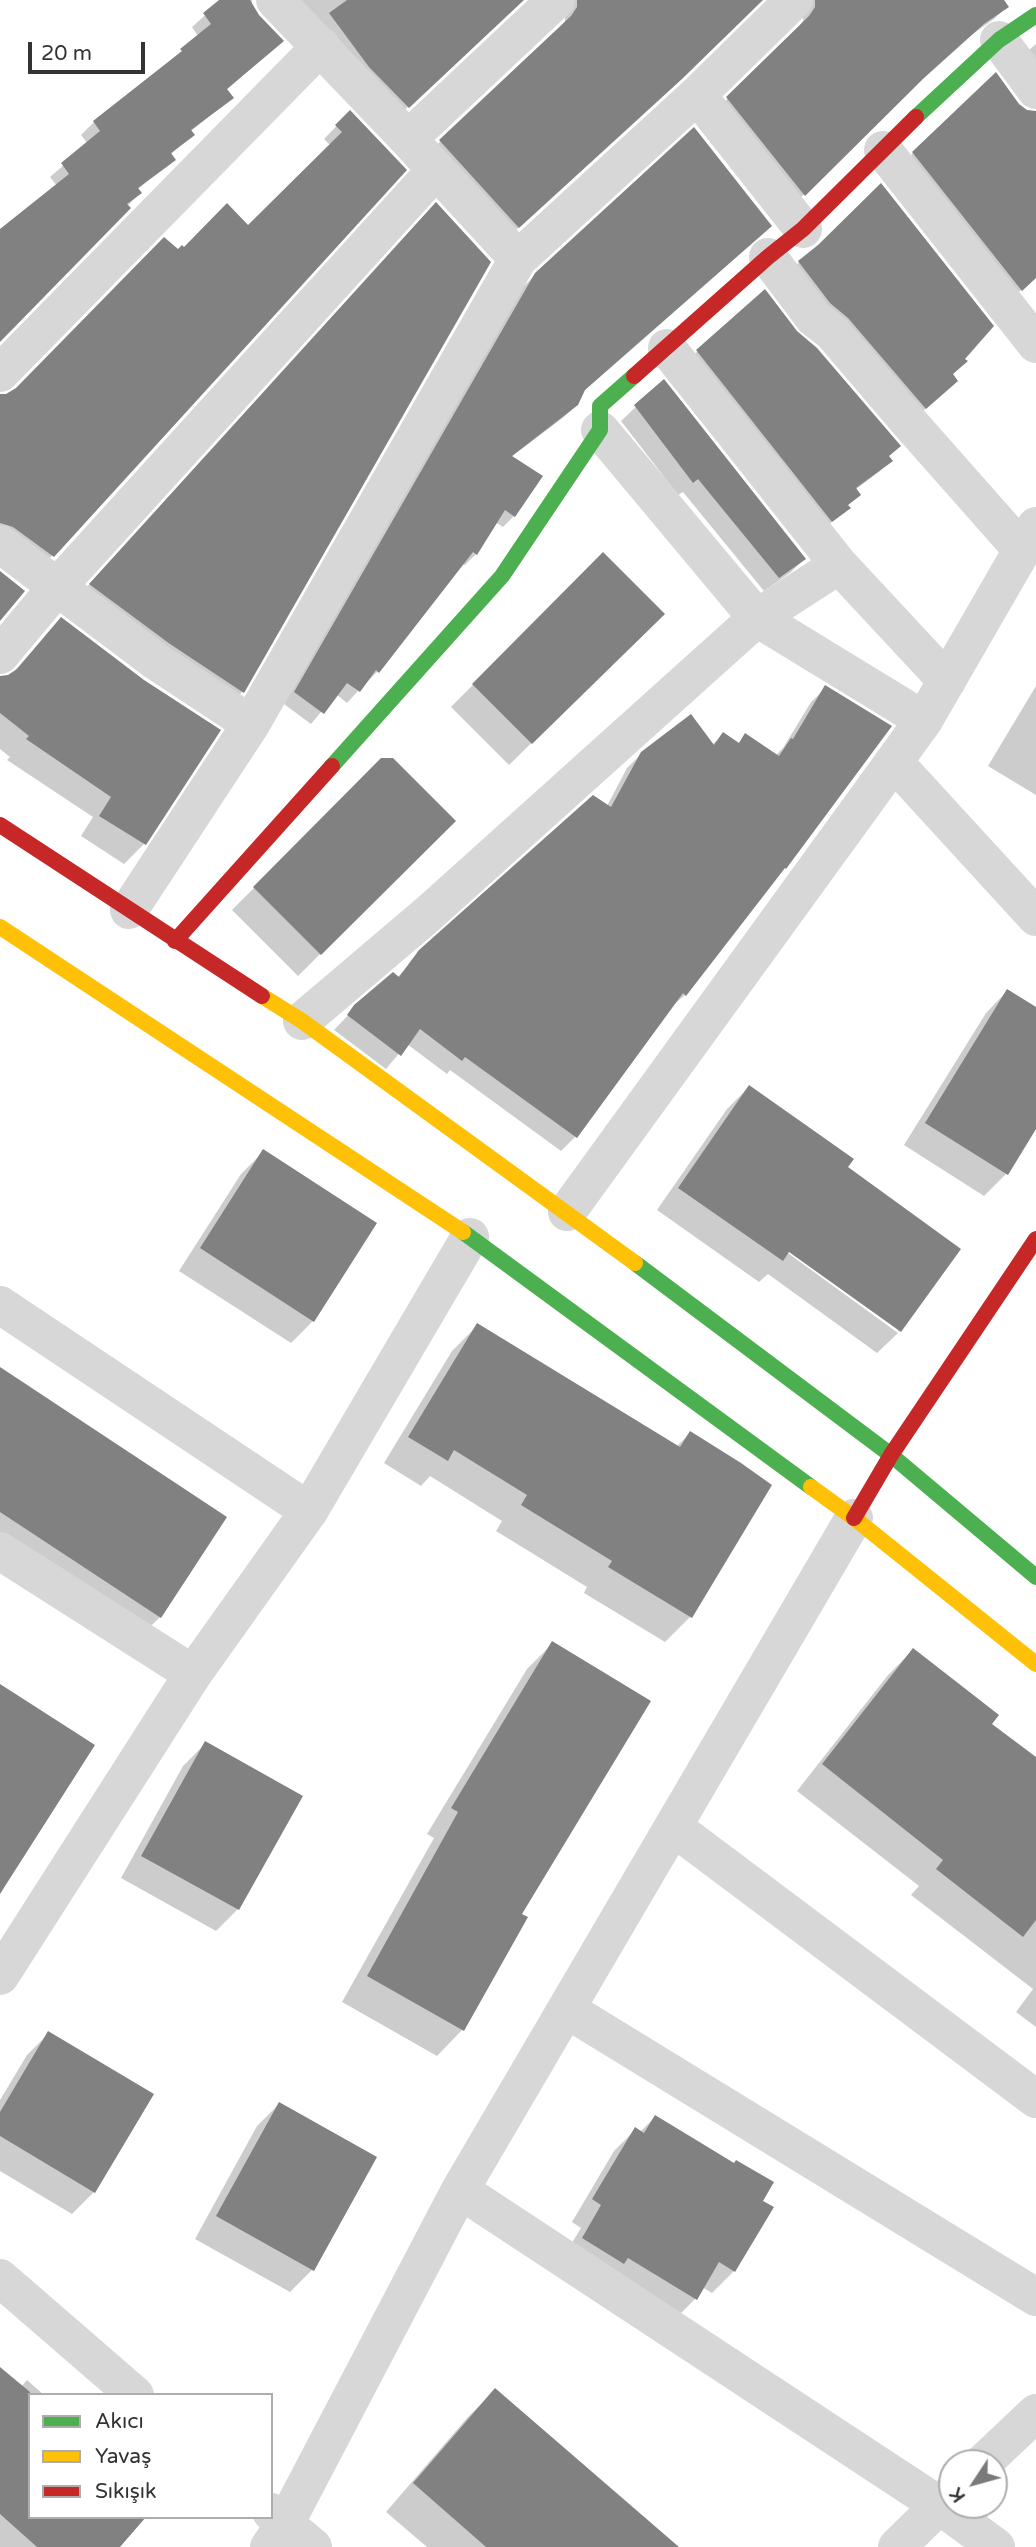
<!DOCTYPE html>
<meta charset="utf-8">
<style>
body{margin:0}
#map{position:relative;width:1036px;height:2547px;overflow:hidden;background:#fff;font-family:"Varela Round",sans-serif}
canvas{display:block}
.legend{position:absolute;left:28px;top:2393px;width:245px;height:126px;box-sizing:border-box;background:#fff;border:2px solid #adadad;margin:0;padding:9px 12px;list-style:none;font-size:21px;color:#333}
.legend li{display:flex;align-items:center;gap:14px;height:35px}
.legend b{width:35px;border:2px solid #adadad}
.north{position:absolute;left:938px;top:2449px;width:70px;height:70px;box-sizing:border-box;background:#fff;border:2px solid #adadad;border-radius:50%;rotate:234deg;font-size:19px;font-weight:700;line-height:28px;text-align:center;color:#333}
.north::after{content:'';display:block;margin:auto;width:24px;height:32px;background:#7a7a7a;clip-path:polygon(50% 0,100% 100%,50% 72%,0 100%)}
.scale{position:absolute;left:28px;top:42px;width:117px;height:32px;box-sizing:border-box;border:4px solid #333;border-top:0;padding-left:9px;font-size:21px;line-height:24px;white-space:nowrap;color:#333;-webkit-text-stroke:5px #fff;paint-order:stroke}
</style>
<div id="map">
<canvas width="1036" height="2547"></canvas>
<ul class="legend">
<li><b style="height:9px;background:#4caf50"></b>Akıcı</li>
<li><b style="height:9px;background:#ffc107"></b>Yavaş</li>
<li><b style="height:9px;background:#c62828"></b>Sıkışık</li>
</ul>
<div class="north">K</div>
<div class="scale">20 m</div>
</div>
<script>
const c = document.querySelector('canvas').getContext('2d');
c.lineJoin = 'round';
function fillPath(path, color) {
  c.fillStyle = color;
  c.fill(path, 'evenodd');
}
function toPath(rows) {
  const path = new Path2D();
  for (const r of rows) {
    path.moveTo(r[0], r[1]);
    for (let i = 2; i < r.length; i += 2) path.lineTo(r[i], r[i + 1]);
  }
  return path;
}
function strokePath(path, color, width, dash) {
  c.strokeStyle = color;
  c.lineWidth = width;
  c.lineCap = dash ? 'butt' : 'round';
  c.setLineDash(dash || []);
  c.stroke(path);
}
const shadow = toPath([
 [222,0,252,0,252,6,258,16,282,41,226,90,231,98,190,132,193,135,170,155,173,159,137,190,140,193,0,339,0,257,57,186,50,177,88,144,81,135,94,122,169,63,198,36,192,27],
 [281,0,522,0,395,119],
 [561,0,761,0,667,92,506,239,427,154,560,29,565,21,565,9],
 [799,0,1001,0,1006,7,994,19,970,36,909,90,791,207,715,111,797,30,803,21,803,7],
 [1036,44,1036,81,1019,59],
 [1017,104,1026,111,1036,113,1036,276,1009,301,901,165,913,153],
 [350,112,404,170,40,569,0,539,0,396,7,396,16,390,178,252,248,227,331,146,324,139],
 [424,217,489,262,242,692,230,704,78,597],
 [799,262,951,375,944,392,914,419,788,274],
 [536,274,577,404,564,417,511,457,514,516,503,527,495,522,476,554,465,565,462,564,377,672,358,691,347,703,336,694,311,724,284,704,524,286],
 [795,333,899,446,888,457,890,460,880,471,855,490,858,495,847,506,848,508,821,531,687,361,698,351],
 [663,381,804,559,790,573,764,591,683,492,678,495,621,421],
 [603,554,663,614,509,765,451,707],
 [61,619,144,844,124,864,81,836,93,817,7,760,10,757,0,749,0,677,10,676],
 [1036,686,1036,795,988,766],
 [826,688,685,995,670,1008,575,1137,561,1151,450,1070,447,1074,407,1044,386,1069,334,1030,356,1007,397,978,421,951,607,806,627,768,642,753,712,745,723,734,738,744,746,736,776,755,783,748,811,702],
 [382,760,454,821,298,976,232,910],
 [1007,991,1036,1009,1036,1126,1006,1174,984,1196,904,1145,986,1013],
 [749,1087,846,1167,959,1249,898,1332,898,1328,783,1245,781,1248,898,1333,877,1353,768,1274,759,1282,657,1210,727,1109],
 [263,1152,313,1321,291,1343,179,1271,241,1174],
 [478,1325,676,1447,690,1433,690,1617,665,1642,584,1593,587,1587,496,1531,502,1521,430,1476,421,1486,384,1463,452,1351],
 [0,1369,160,1617,132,1645,0,1558],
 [553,1643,520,1914,526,1918,462,2030,437,2056,342,2002,434,1838,427,1834,527,1669],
 [913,1650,990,1724,1036,1759,1036,2027,1016,2012,1033,1989,911,1895,919,1886,797,1791,888,1675],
 [205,1744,238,1909,216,1931,121,1878,183,1766],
 [49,2033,94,2192,72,2214,0,2171,0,2100,27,2055],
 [279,2104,312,2270,290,2292,195,2239,257,2126],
 [655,2117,760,2202,734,2271,712,2293,702,2287,695,2299,673,2321,561,2261,581,2228,572,2222,614,2151,636,2129,640,2132],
 [27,2380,44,2395,30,2395,30,2517,118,2547,0,2547,0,2389,21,2387],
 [495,2390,677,2547,427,2547,386,2512,467,2418]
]);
const building = toPath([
 [219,0,250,0,259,15,284,41,227,89,234,98,191,130,195,135,171,153,176,160,138,188,142,193,127,204,131,208,0,342,0,229,69,174,61,163,100,131,93,121,182,51,180,49,211,24,203,13],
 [347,0,524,0,409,108,369,67,329,13],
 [577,0,763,0,682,79,519,228,439,140,571,16,577,7],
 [815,0,1004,0,1009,7,984,24,924,78,805,196,726,97,809,16,815,7],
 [996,72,1019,104,1027,110,1036,111,1036,278,1022,291,912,152],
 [350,110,407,170,54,557,13,527,0,523,0,394,6,394,16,388,164,237,178,249,182,245,184,247,227,203,248,225,342,132,335,125],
 [694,127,772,226,585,390,578,405,512,456,543,476,515,517,505,510,477,555,473,552,379,673,376,670,360,692,347,683,324,714,294,692,535,273],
 [881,183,994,326,965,359,968,361,953,374,958,381,926,409,848,318,830,303,798,261,818,245],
 [436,202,491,262,244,693,170,644,89,584],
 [765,289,797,331,817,348,901,446,889,456,893,461,856,488,861,495,848,505,851,508,832,522,696,350],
 [664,379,806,559,779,578,698,479,693,483,634,405],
 [603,552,665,614,532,744,472,684],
 [0,571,25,591,0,621],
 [61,617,144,680,221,730,146,845,99,816,111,797,26,739,29,736,0,713,0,676,8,675,17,669],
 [825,685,892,726,786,869,785,868,686,996,683,993,577,1138,465,1057,462,1061,420,1029,401,1056,347,1015,354,1005,393,972,399,977,419,950,593,795,611,807,641,752,691,714,714,745,723,732,739,743,745,733,779,756,791,738,793,739],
 [381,758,393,758,456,821,321,955,253,887],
 [1007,989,1036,1007,1036,1129,1008,1175,925,1123],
 [749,1085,854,1159,848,1167,961,1249,901,1332,789,1252,783,1261,678,1188],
 [263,1149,377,1223,314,1322,200,1248],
 [477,1323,680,1447,690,1431,741,1463,772,1485,692,1618,608,1567,612,1561,521,1505,527,1495,454,1450,448,1461,408,1437],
 [0,1367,227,1517,161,1618,0,1512],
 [552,1641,651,1701,522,1914,528,1917,464,2031,367,1976,458,1812,451,1808],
 [913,1648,999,1715,992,1724,1036,1757,1036,1920,1023,1937,936,1869,943,1860,822,1764],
 [0,1684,95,1745,0,1894],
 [205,1741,303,1796,239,1910,141,1856],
 [48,2031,154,2094,95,2193,0,2136,0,2112],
 [279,2102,377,2157,314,2271,216,2216],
 [655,2115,734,2163,736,2160,774,2182,763,2201,774,2207,735,2272,719,2262,697,2300,628,2258,624,2264,582,2238,601,2205,592,2199,635,2127,644,2133],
 [0,2367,30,2392,30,2517,146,2517,120,2547,37,2547,0,2514],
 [495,2388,679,2547,486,2547,413,2483]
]);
const street = toPath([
 [275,0,408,139,518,259],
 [999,40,1036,90],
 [697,95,803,229],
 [408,139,556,0],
 [883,150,1036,344],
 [768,257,814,318,832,332,908,421,1022,550],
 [667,348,839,565,947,681],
 [0,373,321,46],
 [600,430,757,618,924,720],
 [0,544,157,662,251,724],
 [0,655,57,587,435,171],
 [894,762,1036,917],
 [129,910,251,724,518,259,697,95,794,0],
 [302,1021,428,914,757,618,839,565],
 [567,1212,924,720,1036,526],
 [0,1305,309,1511],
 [0,1551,193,1674],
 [673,1827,1036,2099],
 [0,1976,193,1674,309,1511,470,1237],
 [566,2009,1036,2297],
 [460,2190,939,2505,996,2547],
 [0,2278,135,2395],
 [983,2463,1036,2413],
 [271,2512,313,2547],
 [269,2547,285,2524,460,2190,854,1518],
 [897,2547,952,2493]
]);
const fast = toPath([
 [916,117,999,40,1036,15],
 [332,766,502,576,600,430,600,406,634,376],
 [463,1232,811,1487],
 [635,1263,891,1455,1036,1577]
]);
const slow = toPath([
 [0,927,463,1232],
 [262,996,302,1021,635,1263],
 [811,1487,854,1518,1036,1664]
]);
const jam = toPath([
 [634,376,768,257,803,229,916,117],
 [0,825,262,996],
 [175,941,332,766],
 [854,1518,891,1455,1036,1239]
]);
fillPath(shadow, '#0003');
fillPath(building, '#818181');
strokePath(street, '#d7d7d7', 38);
strokePath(fast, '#4caf50', 16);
strokePath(slow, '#ffc107', 16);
strokePath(jam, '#c62828', 16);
</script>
